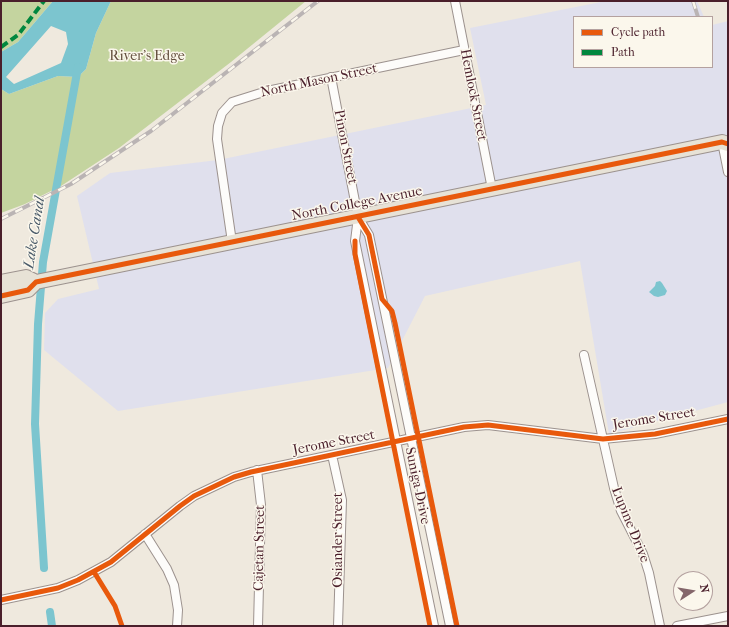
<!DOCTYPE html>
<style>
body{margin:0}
#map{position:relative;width:729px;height:627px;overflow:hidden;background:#efe9de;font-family:"IM FELL French Canon",serif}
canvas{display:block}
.frame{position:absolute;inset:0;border:2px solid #4a1f2b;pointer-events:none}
.legend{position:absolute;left:573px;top:16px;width:140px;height:52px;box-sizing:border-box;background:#fbf7ec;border:1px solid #b4a19f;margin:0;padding:5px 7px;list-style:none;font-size:12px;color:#4a1f2b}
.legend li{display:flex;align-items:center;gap:8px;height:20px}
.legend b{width:20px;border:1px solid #b4a19f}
.north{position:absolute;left:673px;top:571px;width:40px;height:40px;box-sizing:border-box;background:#fbf7ec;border:1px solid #b4a19f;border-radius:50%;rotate:78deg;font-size:11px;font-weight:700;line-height:16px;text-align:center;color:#4a1f2b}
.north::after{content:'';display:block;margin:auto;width:14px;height:18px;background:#84666a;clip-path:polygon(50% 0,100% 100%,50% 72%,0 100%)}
</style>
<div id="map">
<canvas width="729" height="627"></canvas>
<div class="frame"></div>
<ul class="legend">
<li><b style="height:5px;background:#e8590c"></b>Cycle path</li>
<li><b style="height:5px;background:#00873e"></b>Path</li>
</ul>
<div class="north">N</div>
</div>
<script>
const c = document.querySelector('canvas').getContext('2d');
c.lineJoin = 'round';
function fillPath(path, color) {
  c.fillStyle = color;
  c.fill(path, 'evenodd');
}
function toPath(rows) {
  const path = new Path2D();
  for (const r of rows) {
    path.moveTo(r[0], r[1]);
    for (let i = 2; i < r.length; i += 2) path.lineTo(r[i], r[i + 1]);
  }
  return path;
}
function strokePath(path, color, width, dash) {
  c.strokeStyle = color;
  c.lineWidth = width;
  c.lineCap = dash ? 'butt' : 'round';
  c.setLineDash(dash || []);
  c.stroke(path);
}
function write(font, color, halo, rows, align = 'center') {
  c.font = font + ' "IM FELL French Canon",serif';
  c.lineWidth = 3;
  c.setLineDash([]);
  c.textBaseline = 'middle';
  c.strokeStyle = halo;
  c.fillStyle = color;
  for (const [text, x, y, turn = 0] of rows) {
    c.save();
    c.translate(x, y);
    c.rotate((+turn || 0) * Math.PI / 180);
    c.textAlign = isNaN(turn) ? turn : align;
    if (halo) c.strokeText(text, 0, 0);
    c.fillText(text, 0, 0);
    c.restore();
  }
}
const built = toPath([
 [606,1,697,1,704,17,574,17,574,67,712,67,712,25,728,21,728,402,609,434,580,261,425,296,388,368,118,411,44,350,45,313,58,299,99,289,77,196,110,173,218,160,486,105,470,28]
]);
const green = toPath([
 [1,1,53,1,18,42,1,52],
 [111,1,306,1,231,62,119,148,61,186,25,204,1,213,1,89,9,94,58,76,78,77,86,69,96,33]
]);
const water = toPath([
 [53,1,111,1,96,33,86,69,78,77,58,76,9,94,1,89,1,52,18,42],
 [51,26,66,32,68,44,61,63,14,84,6,77],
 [660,281,662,283,667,291,665,295,658,297,654,296,649,292,655,286,656,282]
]);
const canal = toPath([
 [44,568,35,424,38,324,43,262,78,67],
 [50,612,52,626]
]);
const street = toPath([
 [455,1,492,189],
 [331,77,358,217,355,241,434,626],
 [722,142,728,172],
 [358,217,369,235,450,626],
 [232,242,217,139,218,126,222,113,232,102,267,91,464,50],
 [584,355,614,488,621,511,643,554,649,573,660,626],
 [332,455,342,500,338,626],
 [257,470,261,505,258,626],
 [145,534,167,569,174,585,178,610,177,626],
 [1,600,58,588,78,580,111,562,180,506,194,496,234,477,251,472,464,427,488,425,603,439,655,434,728,419],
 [677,626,728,616]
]);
const highway = toPath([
 [1,282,26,277,36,282],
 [1,296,28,290,36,282,722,142,728,144]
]);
const rail = toPath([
 [693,1,698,17],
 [1,219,71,184,151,131,318,1]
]);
const quiet = toPath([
 [1,47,18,35,44,1]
]);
const cycleway = toPath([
 [358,217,369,235,382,299,392,311,395,323,457,626],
 [355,241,355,254,430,626],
 [1,296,28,290,36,282,722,142,728,144],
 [94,572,115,606,122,626],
 [1,600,58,588,78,580,111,562,180,506,194,496,234,477,251,472,464,427,488,425,603,439,655,434,728,419]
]);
const parkNames = [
 ["River's Edge",147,57]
];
const streetNames = [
 ["North Mason Street",319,81,-12],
 ["Hemlock Street",473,95,79],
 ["Pinon Street",345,147,79],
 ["North College Avenue",357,204,-11],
 ["Jerome Street",654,419,-9],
 ["Jerome Street",334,443,-11],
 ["Suniga Drive",417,486,78],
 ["Lupine Drive",630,525,68],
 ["Osiander Street",339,540,-90],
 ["Cajetan Street",260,548,-89]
];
const waterNames = [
 ["Lake Canal",35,233,-81]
];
fillPath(built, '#e0e0ed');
fillPath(green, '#c4d49f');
fillPath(water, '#7cc5cf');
strokePath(canal, '#7cc5cf', 8);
strokePath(street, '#9c928e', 10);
strokePath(highway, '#9c928e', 16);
strokePath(street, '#fdfcfa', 8);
strokePath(highway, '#e7e2d6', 14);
strokePath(rail, '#bab4b4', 4);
strokePath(rail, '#fbf7ec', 2.5, [8]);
strokePath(quiet, '#00873e', 4, [8, 4]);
strokePath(cycleway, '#e8590c', 5);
write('14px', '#64503e', '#fbf7ec', parkNames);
write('14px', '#4a1f2b', '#fbf7ec', streetNames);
write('italic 15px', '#4a5b6a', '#fbf7ec', waterNames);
</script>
